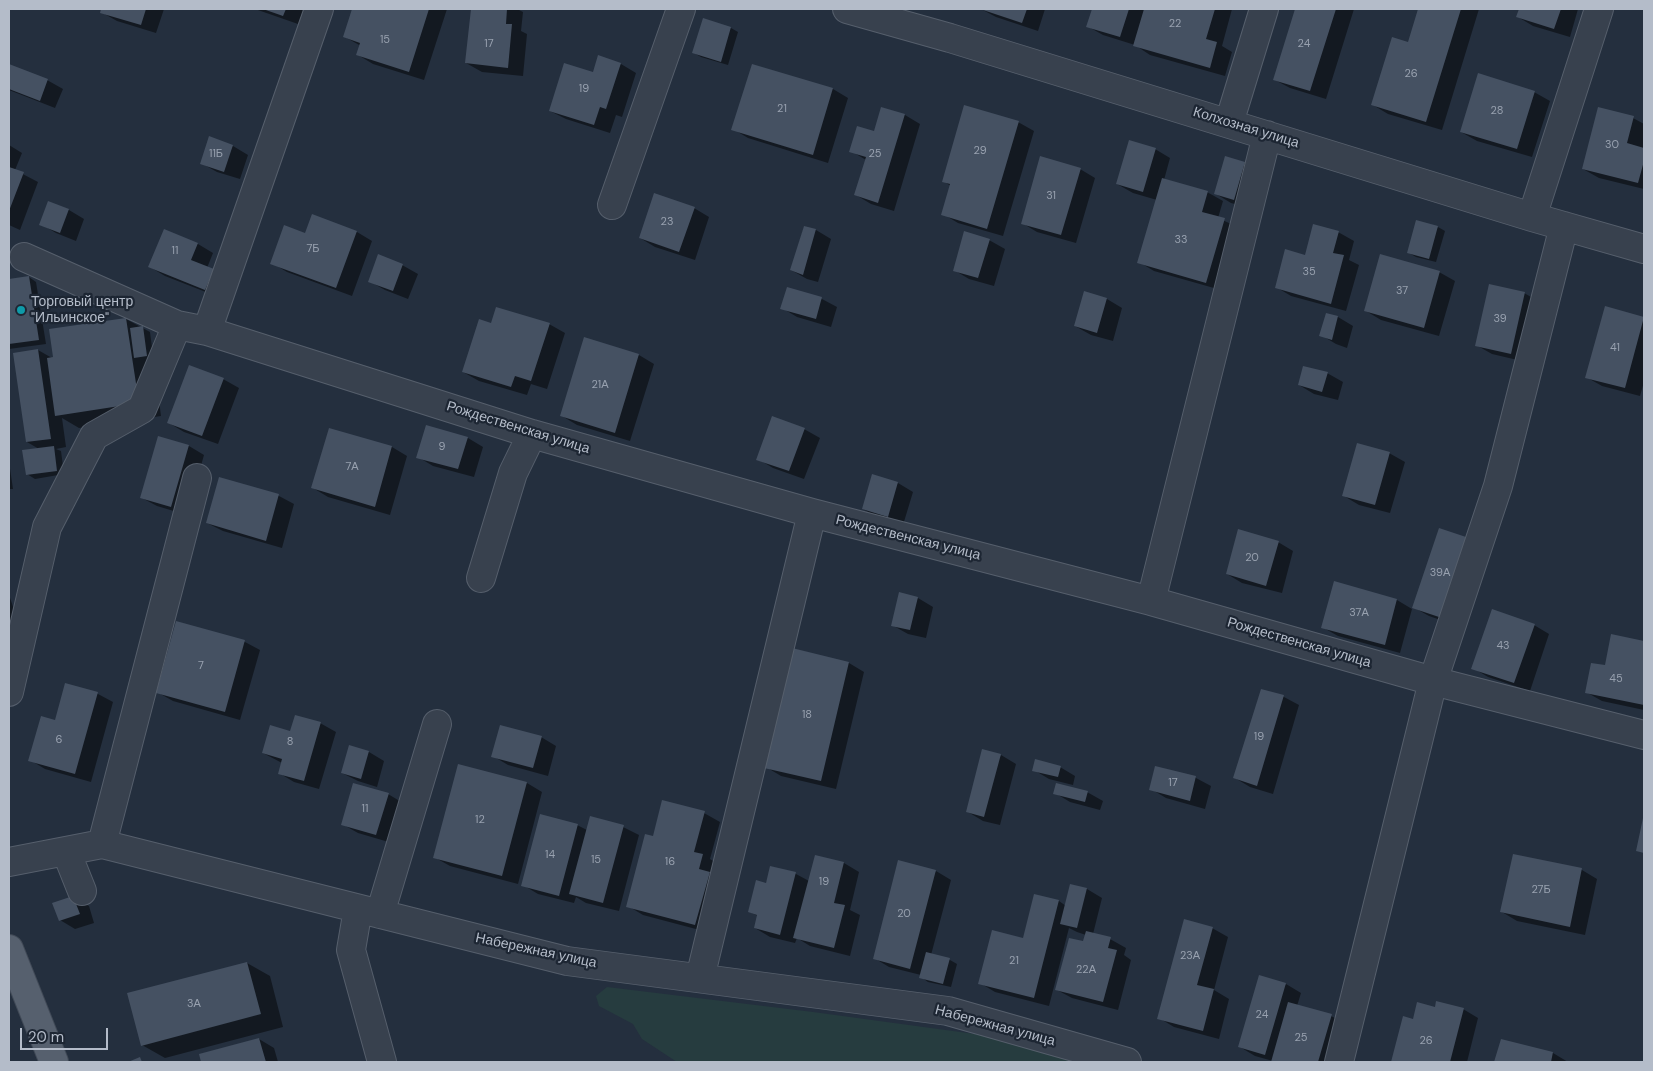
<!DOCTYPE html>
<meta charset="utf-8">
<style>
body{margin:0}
#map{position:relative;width:1653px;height:1071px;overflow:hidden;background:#242f3e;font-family:"DM Sans",sans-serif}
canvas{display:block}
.frame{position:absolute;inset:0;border:10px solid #b4bcc9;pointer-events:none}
.scale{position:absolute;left:20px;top:1028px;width:88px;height:22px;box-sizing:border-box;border:2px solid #b4bcc9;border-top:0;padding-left:6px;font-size:15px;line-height:18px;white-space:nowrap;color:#b4bcc9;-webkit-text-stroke:4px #1d2633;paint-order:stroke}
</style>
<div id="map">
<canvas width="1653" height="1071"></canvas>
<div class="frame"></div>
<div class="scale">20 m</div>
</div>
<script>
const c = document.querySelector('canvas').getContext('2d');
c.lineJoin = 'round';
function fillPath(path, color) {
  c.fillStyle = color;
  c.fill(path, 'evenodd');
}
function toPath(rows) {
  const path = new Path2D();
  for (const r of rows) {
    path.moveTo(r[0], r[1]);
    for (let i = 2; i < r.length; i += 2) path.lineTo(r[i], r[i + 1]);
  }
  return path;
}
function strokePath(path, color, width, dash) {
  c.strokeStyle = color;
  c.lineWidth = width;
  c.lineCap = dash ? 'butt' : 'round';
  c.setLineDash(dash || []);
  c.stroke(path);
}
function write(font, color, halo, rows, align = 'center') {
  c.font = font + ' "DM Sans",sans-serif';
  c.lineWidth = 4.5;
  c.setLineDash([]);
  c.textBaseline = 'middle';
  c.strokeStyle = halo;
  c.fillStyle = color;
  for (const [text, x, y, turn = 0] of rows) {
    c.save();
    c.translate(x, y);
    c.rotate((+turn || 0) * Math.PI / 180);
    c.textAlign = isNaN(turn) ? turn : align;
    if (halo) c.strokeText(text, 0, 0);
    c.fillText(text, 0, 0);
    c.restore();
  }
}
const green = toPath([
 [607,987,813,1012,997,1037,1073,1062,677,1062,642,1039,633,1024,599,1006,596,996]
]);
const shadow = toPath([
 [102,9,164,9,156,33,117,21,101,12],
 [255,9,304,9,298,24],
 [353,9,447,9,424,80,373,64,358,55,361,46,345,37],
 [472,9,517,9,523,12,521,31,527,34,523,76,482,72,466,63],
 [981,9,1045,9,1038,31,996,17],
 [1093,9,1232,9,1222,46,1232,52,1225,76,1150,55,1135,45,1103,35,1087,26],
 [1296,9,1354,9,1326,99,1290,88,1275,80],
 [1420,9,1479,9,1442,130,1388,114,1373,105,1409,43],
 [1520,9,1578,9,1570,37,1533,26,1518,17],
 [704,19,731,28,738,32,728,65,701,57,694,53],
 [621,64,636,73,622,117,616,115,610,133,566,119,550,111,593,74],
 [753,65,833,89,848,98,828,163,748,138,733,129],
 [9,66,47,80,63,89,55,108,9,90],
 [1534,92,1550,101,1532,157,1477,141,1461,132],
 [882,108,905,115,920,124,894,211,871,204,856,195,866,160,851,151,874,133],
 [1633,118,1644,124,1643,149,1644,149,1644,189,1599,178,1583,169],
 [1018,122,1034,131,1003,236,958,223,943,214,951,186,943,181],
 [9,145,22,153,15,170,38,182,20,230,9,225],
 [233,146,248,155,240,179,217,172,201,163],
 [1155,149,1170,158,1164,180,1207,192,1223,201,1218,218,1240,228,1221,290,1154,271,1139,262,1157,200,1133,193,1117,184],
 [1226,158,1245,164,1260,172,1250,208,1231,203,1216,194],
 [1080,169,1095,178,1076,243,1037,232,1022,223],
 [49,203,69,210,84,219,76,241,56,233,41,224],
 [694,208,709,217,695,260,655,247,640,238],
 [313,216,357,232,372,241,352,296,287,272,272,263,306,235],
 [804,227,816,230,831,239,818,282,807,279,791,270],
 [1438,227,1445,231,1436,262,1416,257,1409,253],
 [164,231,198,244,213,253,207,268,228,279,221,298,165,276,150,267],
 [1338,232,1354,241,1349,260,1359,265,1346,311,1291,296,1276,287,1306,256],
 [989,240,1005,249,994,286,969,279,954,270],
 [402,265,418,274,408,299,385,290,369,281],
 [1439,272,1455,281,1439,336,1381,320,1366,311],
 [29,277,36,282,46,344,9,349,9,280],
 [1085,293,1107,299,1122,308,1113,341,1091,335,1075,326],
 [1524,293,1540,302,1526,362,1492,354,1476,345],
 [822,299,837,307,831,327,797,317,782,308],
 [1606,308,1644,318,1644,382,1640,396,1602,386,1586,377],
 [1327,314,1338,317,1353,326,1347,348,1336,344,1321,335],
 [126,319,150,332,161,416,79,428,62,418,66,447,56,449,61,451,64,474,35,479,27,474,39,449,27,442,14,354,38,350,52,358],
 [492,324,549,324,565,333,547,389,531,384,527,395,479,381,463,372],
 [639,355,654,364,630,441,577,425,562,416],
 [1327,373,1343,382,1338,400,1314,394,1299,385],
 [223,379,239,388,218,444,184,432,169,423],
 [330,429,392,447,407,456,390,515,328,497,313,488],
 [804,429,820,438,804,479,773,468,758,459],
 [159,438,189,446,204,455,187,515,157,506,142,498],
 [468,438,483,447,474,477,433,466,418,457],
 [1389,453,1405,462,1390,513,1359,505,1344,496],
 [9,462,13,489,9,489],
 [220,479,279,496,294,504,282,548,223,531,207,523],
 [898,483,913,492,903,525,879,518,863,509],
 [1440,529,1458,626,1429,616,1413,607],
 [1278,542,1293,551,1282,593,1242,583,1227,574],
 [1335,582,1397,600,1412,609,1400,653,1338,636,1322,627],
 [9,595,17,618,9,621],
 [918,598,933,607,926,638,908,634,892,625],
 [177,623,245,642,260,650,240,720,173,701,157,692],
 [1534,625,1549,634,1530,691,1488,677,1473,668],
 [1612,636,1644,642,1644,710,1602,701,1586,692,1606,667],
 [793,650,849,663,864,672,836,789,781,776,766,767],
 [66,685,98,694,113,702,91,782,45,769,30,760,55,722],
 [1262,690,1284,697,1299,705,1273,794,1250,787,1235,778],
 [320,723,336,732,319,789,294,782,279,773,282,763,263,753,291,732],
 [541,737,556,746,548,776,508,765,493,756],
 [350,747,369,752,384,761,377,787,358,781,342,773],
 [1001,755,1016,764,1000,825,983,821,968,812],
 [1060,767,1075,776,1073,785,1049,779,1034,770],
 [1156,767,1196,778,1211,786,1205,809,1166,798,1151,789],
 [527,783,542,792,518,884,450,866,434,857],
 [1087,792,1103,801,1100,810,1070,802,1055,793],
 [388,794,403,803,392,843,358,833,342,824],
 [704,813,720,822,710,859,718,864,711,933,643,915,628,906,653,838],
 [577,825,587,830,623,827,639,835,619,911,586,903,576,897,574,903,538,894,523,885],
 [1514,855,1582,870,1597,879,1585,935,1517,921,1502,912],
 [816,856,844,863,859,872,850,910,860,915,850,956,810,946,797,938,795,943,770,937,755,928,758,916,750,912,766,884,771,867,796,874,809,881],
 [936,871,951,880,931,955,950,960,957,964,951,987,928,982,921,977,921,975,889,967,874,958],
 [1071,885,1087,889,1102,898,1093,934,1110,939,1126,948,1124,955,1131,960,1118,1010,1072,998,1057,990,1084,943,1086,935,1077,932,1069,928,1049,1006,995,992,980,983,1024,940,1035,895,1059,901,1066,906],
 [73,897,89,906,94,923,75,929,60,920],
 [1212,928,1228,937,1214,990,1229,999,1219,1039,1174,1027,1159,1018],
 [247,963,270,976,283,1027,165,1058,142,1045],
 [1286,984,1301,993,1297,1006,1331,1016,1347,1024,1336,1062,1272,1062,1273,1061,1255,1056,1240,1047],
 [1436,1008,1463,1009,1478,1018,1467,1062,1392,1062,1404,1018,1414,1020],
 [259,1039,274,1048,278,1062,202,1062,200,1055],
 [1502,1040,1553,1053,1568,1062,1496,1062]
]);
const building = toPath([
 [101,9,146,9,141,25,100,13],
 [263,9,286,9,283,16],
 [352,9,429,9,409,72,356,55,360,43,343,37],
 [471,9,507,9,506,24,512,24,508,68,465,63],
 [980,9,1027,9,1022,23],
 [1092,9,1129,9,1120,37,1086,27],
 [1144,9,1215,9,1206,39,1217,42,1210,68,1133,46],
 [1295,9,1336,9,1310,91,1273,80],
 [1418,9,1461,9,1426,122,1371,105,1392,37,1408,42],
 [1519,9,1561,9,1554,29,1516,17],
 [703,18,731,27,721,62,692,53],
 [598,55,621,63,606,109,600,107,594,125,549,111,564,63,593,72],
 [9,64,48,79,40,101,9,89],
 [752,64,833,88,813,155,731,130],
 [1478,73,1535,91,1517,149,1460,132],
 [964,105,1019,121,987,229,941,215,950,184,942,182],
 [881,107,905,114,878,203,854,195,866,157,849,152,857,126,874,131],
 [1598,107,1634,116,1627,143,1644,148,1644,161,1638,183,1582,169],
 [209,136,233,145,224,172,200,164],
 [1129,140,1156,148,1143,192,1116,184],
 [1040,156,1081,168,1061,235,1021,224],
 [1225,156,1245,162,1234,200,1214,194],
 [9,167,24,172,9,211],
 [1162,178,1208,191,1202,212,1225,218,1206,283,1137,263],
 [654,193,695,207,679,252,639,238],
 [48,201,69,209,60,233,39,225],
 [312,214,357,231,336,288,270,264,284,225,305,233],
 [1416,220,1438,226,1429,259,1407,253],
 [1313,224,1339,231,1333,253,1344,255,1331,304,1275,288,1285,249,1305,255],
 [804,226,816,229,803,275,790,270],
 [164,229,198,243,191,260,214,269,205,290,148,267],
 [964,231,990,239,978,278,953,271],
 [378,254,403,264,393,291,368,282],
 [1380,254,1440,271,1424,328,1364,311],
 [29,276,39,340,9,344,9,279],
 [1489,284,1525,292,1511,354,1475,346],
 [787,287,822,297,816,319,780,309],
 [1084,291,1107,298,1097,333,1074,326],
 [1605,306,1644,317,1625,388,1585,378],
 [496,307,550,323,531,381,515,376,511,387,462,372,479,319,491,323],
 [1326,313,1338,316,1332,340,1319,336],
 [126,318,139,403,55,416,47,358,53,357,49,329],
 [143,326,147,356,134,358,130,328],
 [584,337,639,354,615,433,560,416],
 [38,349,51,439,26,442,13,353],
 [189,365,224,378,202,436,167,423],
 [1303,366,1328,372,1322,392,1298,385],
 [772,416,805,428,789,471,756,460],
 [426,425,468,437,458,469,416,458],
 [329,428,392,446,375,507,311,488],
 [158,436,189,445,171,507,140,498],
 [1357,443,1390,452,1375,505,1342,496],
 [54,446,57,471,26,475,22,450],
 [872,474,898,482,888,517,862,509],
 [219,477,279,494,266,541,206,523],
 [1439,528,1469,538,1442,618,1412,608],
 [1238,529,1279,541,1266,586,1226,574],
 [1334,581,1397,599,1385,645,1321,628],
 [899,592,918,597,910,630,891,626],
 [1492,609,1535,624,1514,683,1471,669],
 [176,621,245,640,225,712,156,693],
 [1611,634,1644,641,1644,705,1585,693,1591,663,1605,665],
 [792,648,849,662,821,781,764,768],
 [65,683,98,692,75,774,28,761,41,716,55,720],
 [1261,689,1284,695,1257,786,1233,778],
 [295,715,321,722,304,781,278,774,282,759,262,753,270,725,290,731],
 [500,725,542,736,533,768,491,757],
 [349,745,369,751,361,779,341,773],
 [982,749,1001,754,984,817,966,812],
 [1035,759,1061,766,1058,777,1032,771],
 [458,764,527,782,502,876,433,858],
 [1155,766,1196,776,1190,801,1149,790],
 [353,783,389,793,376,835,341,825],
 [1056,783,1088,791,1085,802,1053,794],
 [662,800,705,811,694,852,703,854,699,869,710,872,695,925,626,907,645,834,653,836],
 [540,814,578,824,559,896,521,886],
 [590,816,624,825,603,903,569,894],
 [1643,818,1644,818,1644,853,1636,851],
 [1513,854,1582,868,1570,927,1500,912],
 [815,855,844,862,834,903,845,905,834,948,793,938],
 [898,860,936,870,910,969,873,959],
 [770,866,796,872,780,935,754,928,757,915,748,912,756,880,766,883],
 [1070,884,1087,888,1077,928,1060,924],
 [1034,894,1059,900,1034,998,978,984,992,930,1023,938],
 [73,896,80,914,59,921,52,903],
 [1184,919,1213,927,1197,985,1214,989,1203,1031,1157,1019],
 [1086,931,1111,937,1108,948,1117,950,1103,1002,1055,990,1069,938,1083,941],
 [926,952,950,958,943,984,919,978],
 [247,962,261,1014,141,1046,127,993],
 [1259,975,1286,983,1265,1055,1238,1047],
 [1436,1001,1464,1008,1450,1062,1391,1062,1403,1016,1413,1019,1417,1002,1435,1007],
 [1288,1002,1332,1014,1318,1062,1271,1062],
 [259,1038,266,1062,201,1062,199,1054],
 [1501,1039,1553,1052,1551,1062,1494,1062],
 [140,1057,142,1062,128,1062]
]);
const minor = toPath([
 [847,9,950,38,1532,217,1644,249],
 [1229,123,1264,9],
 [612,205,681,9],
 [1532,217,1599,9],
 [24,257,177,325,207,331,532,434,812,513,1151,601,1433,681,1644,735],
 [207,331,319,9],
 [481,578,513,473,532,434],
 [1151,601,1267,135],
 [9,692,47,527,94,436,142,409,177,325],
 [102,844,197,478],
 [66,851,82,891],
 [9,862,102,844,567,961,948,1011,1127,1062],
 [358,909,351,950,382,1062],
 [380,914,437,724],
 [700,978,812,513],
 [1339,1062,1433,681,1498,486,1564,226]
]);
const major = toPath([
 [9,949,54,1062]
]);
const markers = [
 [21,310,5,"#0f9aa8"]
];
const numberNames = [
 ["22",1175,24],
 ["15",385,40],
 ["17",489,44],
 ["24",1304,44],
 ["26",1411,74],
 ["19",584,89],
 ["21",782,109],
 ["28",1497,111],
 ["30",1612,145],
 ["29",980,151],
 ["11Б",216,154],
 ["25",875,154],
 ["31",1051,196],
 ["23",667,222],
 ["33",1181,240],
 ["7Б",313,249],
 ["11",175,251],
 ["35",1309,272],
 ["37",1402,291],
 ["39",1500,319],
 ["41",1615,348],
 ["21А",600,385],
 ["9",442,447],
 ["7А",352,467],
 ["20",1252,558],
 ["39А",1440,573],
 ["37А",1359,613],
 ["43",1503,646],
 ["7",201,666],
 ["45",1616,679],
 ["18",807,715],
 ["19",1259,737],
 ["6",59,740],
 ["8",290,742],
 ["17",1173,783],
 ["11",365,809],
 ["12",480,820],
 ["14",550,855],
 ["15",596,860],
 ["16",670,862],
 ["19",824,882],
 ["27Б",1541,890],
 ["20",904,914],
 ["23А",1190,956],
 ["21",1014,961],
 ["22А",1086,970],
 ["3А",194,1004],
 ["24",1262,1015],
 ["25",1301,1038],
 ["26",1426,1041]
];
const streetNames = [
 ["Колхозная улица",1246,128,17],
 ["Рождественская улица",518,428,17],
 ["Рождественская улица",908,538,14],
 ["Рождественская улица",1299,643,16],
 ["Набережная улица",536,951,12],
 ["Набережная улица",995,1026,15]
];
const poiNames = [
 ["Торговый центр",31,302],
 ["\"Ильинское\"",31,318]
];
fillPath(green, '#263c3f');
fillPath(shadow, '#0007');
fillPath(building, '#455162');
strokePath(minor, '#565f6c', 30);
strokePath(major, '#414a57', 30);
strokePath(minor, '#38414e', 28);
strokePath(major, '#56606e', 28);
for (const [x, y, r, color] of markers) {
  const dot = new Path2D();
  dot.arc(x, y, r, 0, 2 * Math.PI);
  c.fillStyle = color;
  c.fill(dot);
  strokePath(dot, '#1d2633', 2);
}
write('11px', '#98a1af', null, numberNames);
write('14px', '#b4bcc9', '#1d2633', streetNames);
write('14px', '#b4bcc9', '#1d2633', poiNames, 'left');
</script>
